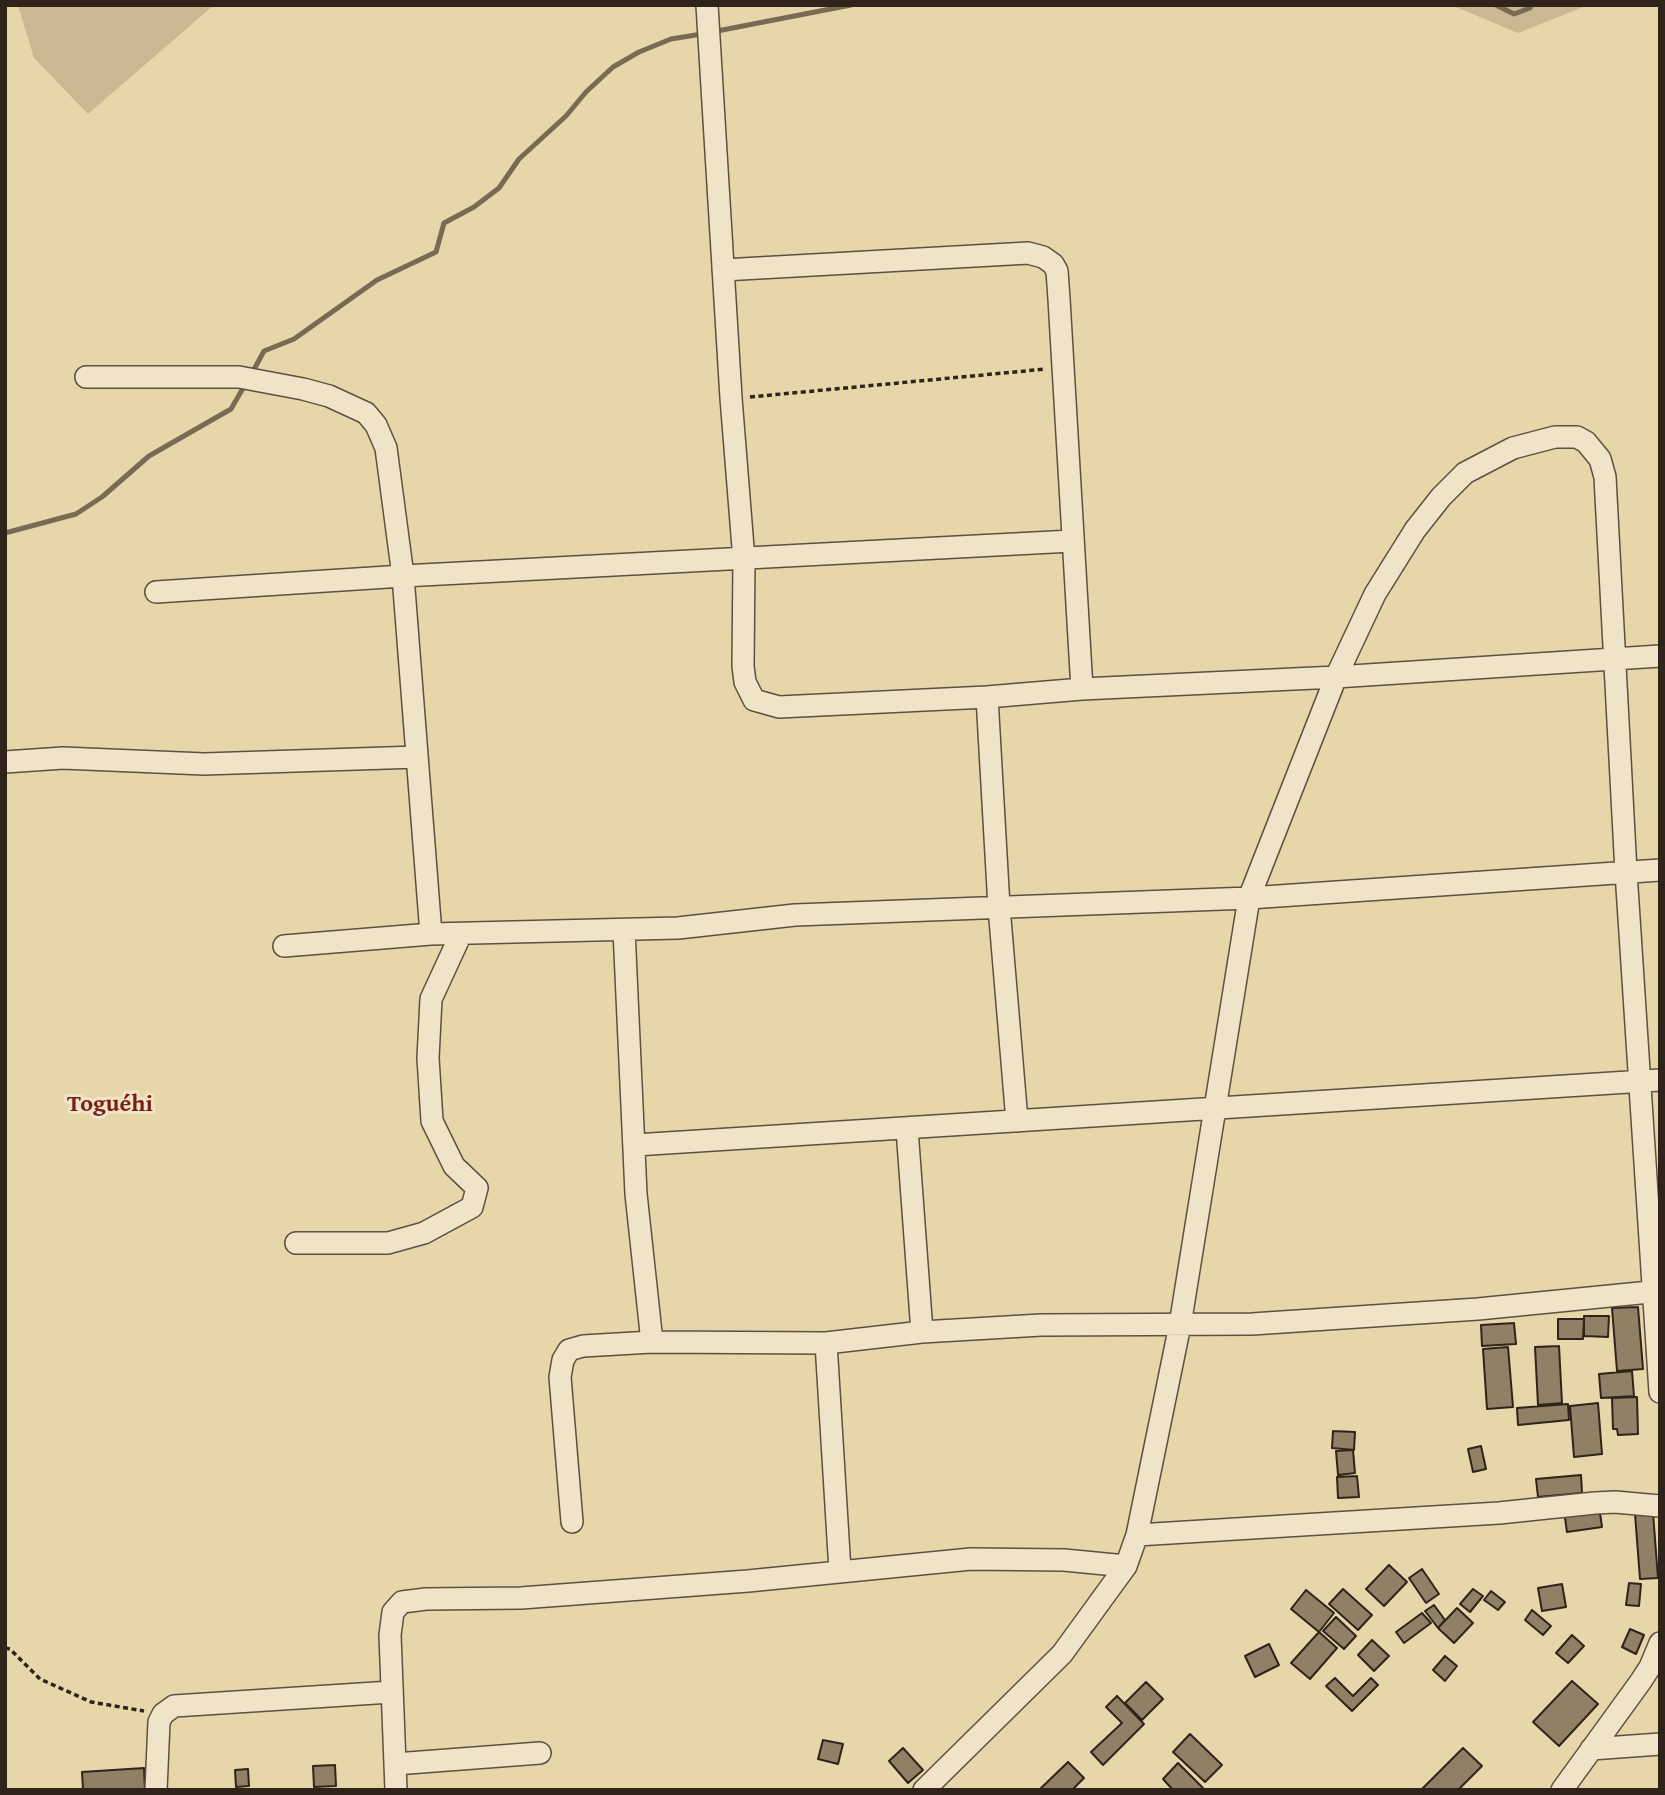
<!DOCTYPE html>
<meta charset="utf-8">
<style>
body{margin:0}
#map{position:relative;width:1665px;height:1795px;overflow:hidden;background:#e8d6ab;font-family:"Gentium Book Plus",serif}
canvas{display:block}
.frame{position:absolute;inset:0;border:7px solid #302319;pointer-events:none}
</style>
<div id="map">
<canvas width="1665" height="1795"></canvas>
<div class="frame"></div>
</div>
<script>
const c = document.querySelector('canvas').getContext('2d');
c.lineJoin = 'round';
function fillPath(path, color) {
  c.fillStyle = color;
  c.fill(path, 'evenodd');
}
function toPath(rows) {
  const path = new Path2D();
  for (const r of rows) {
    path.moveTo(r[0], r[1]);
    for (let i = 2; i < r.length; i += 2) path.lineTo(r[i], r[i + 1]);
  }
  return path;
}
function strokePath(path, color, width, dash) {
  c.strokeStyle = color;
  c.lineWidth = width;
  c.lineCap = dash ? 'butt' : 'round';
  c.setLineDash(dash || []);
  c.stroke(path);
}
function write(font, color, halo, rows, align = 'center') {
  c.font = font + ' "Gentium Book Plus",serif';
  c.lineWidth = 6;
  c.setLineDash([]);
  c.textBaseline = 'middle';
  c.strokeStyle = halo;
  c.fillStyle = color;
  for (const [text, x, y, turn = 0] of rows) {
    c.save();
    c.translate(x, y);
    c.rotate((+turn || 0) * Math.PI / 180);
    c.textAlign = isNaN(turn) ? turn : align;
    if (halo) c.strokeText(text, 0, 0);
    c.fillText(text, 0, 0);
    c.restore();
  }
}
const green = toPath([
 [18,5,214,5,88,114,34,58],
 [1451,5,1588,5,1518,33]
]);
const stream = toPath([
 [1496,5,1514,14,1530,8,1531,5],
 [712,32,851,5],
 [251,375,264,351,294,339,377,280,436,252,444,223,474,207,499,188,519,159,566,116,586,92,613,67,639,52,671,39,702,34],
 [5,533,76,514,102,497,149,456,231,409,246,383]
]);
const building = toPath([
 [1638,1307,1643,1369,1617,1371,1612,1308,1638,1307],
 [1584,1316,1609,1316,1608,1337,1584,1336,1584,1316],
 [1558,1319,1584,1319,1583,1339,1558,1339,1558,1319],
 [1514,1323,1516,1344,1482,1346,1481,1325,1514,1323],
 [1559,1346,1562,1403,1538,1405,1535,1347,1559,1346],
 [1508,1347,1513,1407,1487,1409,1483,1349,1508,1347],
 [1632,1371,1634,1396,1601,1398,1599,1374,1632,1371],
 [1637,1397,1638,1434,1618,1435,1617,1429,1613,1429,1612,1398,1637,1397],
 [1598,1403,1602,1454,1574,1457,1570,1406,1598,1403],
 [1568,1404,1569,1420,1518,1425,1517,1408,1568,1404],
 [1333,1431,1355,1432,1354,1450,1332,1448,1333,1431],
 [1481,1446,1486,1469,1473,1472,1468,1449,1481,1446],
 [1353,1450,1355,1473,1338,1475,1336,1451,1353,1450],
 [1581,1475,1582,1493,1538,1497,1536,1479,1581,1475],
 [1357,1476,1359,1497,1338,1498,1337,1477,1357,1476],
 [1599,1506,1602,1527,1567,1532,1564,1511,1599,1506],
 [1653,1513,1658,1578,1640,1579,1635,1514,1653,1513],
 [1389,1565,1407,1582,1384,1606,1366,1589,1389,1565],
 [1422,1569,1439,1594,1426,1603,1409,1578,1422,1569],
 [1629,1583,1641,1584,1639,1606,1626,1605,1629,1583],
 [1562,1584,1566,1607,1542,1611,1538,1588,1562,1584],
 [1343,1589,1372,1615,1358,1630,1329,1604,1343,1589],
 [1473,1589,1483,1596,1470,1612,1460,1604,1473,1589],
 [1306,1590,1334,1613,1319,1632,1291,1609,1306,1590],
 [1491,1591,1505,1602,1498,1610,1484,1600,1491,1591],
 [1434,1605,1445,1620,1438,1628,1425,1611,1434,1605],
 [1457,1608,1473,1623,1454,1643,1438,1628,1457,1608],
 [1532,1610,1551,1626,1543,1635,1525,1620,1532,1610],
 [1422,1613,1431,1623,1404,1643,1396,1632,1422,1613],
 [1336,1617,1356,1636,1344,1649,1323,1631,1336,1617],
 [1630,1629,1644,1635,1636,1654,1622,1647,1630,1629],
 [1319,1632,1337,1648,1310,1679,1291,1663,1319,1632],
 [1572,1635,1584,1646,1568,1663,1556,1653,1572,1635],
 [1372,1640,1389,1656,1374,1671,1358,1655,1372,1640],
 [1269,1644,1279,1665,1255,1677,1245,1656,1269,1644],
 [1445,1656,1457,1666,1445,1681,1433,1670,1445,1656],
 [1335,1678,1353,1696,1371,1678,1378,1685,1352,1711,1326,1686,1335,1678],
 [1572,1681,1598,1704,1559,1746,1533,1722,1572,1681],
 [1146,1682,1163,1699,1142,1720,1125,1703,1146,1682],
 [1117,1696,1144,1724,1103,1765,1091,1752,1122,1723,1106,1707,1117,1696],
 [1190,1734,1222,1765,1205,1782,1173,1752,1190,1734],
 [823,1740,843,1744,838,1764,818,1759,823,1740],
 [903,1748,923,1770,908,1783,889,1761,903,1748],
 [1463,1748,1482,1766,1458,1790,1421,1790,1463,1748],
 [1068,1762,1084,1778,1072,1790,1039,1790,1068,1762],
 [1178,1763,1203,1788,1201,1790,1173,1790,1163,1779,1178,1763],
 [335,1765,336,1786,314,1787,313,1766,335,1765],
 [144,1768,145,1790,83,1790,82,1772,144,1768],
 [248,1769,249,1786,236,1787,235,1770,248,1769]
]);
const path = toPath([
 [750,397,1046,369],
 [5,1648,10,1649,40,1679,91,1702,144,1711]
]);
const street = toPath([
 [707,5,731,398,744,560,743,666,745,682,754,700,779,707,987,697,1082,689,1336,677,1660,656],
 [723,270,1028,253,1043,257,1053,264,1057,271,1059,299,1082,689],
 [86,377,239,377,303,389,329,396,366,413,376,425,386,448,403,576,431,934],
 [156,592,403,576,1072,541],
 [987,697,999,907,1017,1121],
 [5,762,63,758,204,764,417,757],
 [624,930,636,1194,652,1342],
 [284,946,431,934,678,928,795,915,1249,898,1660,870],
 [907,1129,922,1332],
 [635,1145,1660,1080],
 [296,1243,388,1243,424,1233,472,1207,477,1188,454,1166,432,1121,428,1058,431,999,461,934],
 [826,1343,840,1571],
 [572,1522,560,1377,563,1360,569,1350,583,1346,652,1342,826,1343,922,1332,1041,1325,1252,1324,1478,1309,1660,1291],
 [1137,1535,1499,1513,1595,1503,1615,1502,1660,1506],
 [1591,1749,1660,1744],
 [395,1764,540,1753],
 [156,1790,159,1722,163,1714,174,1706,391,1692],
 [396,1790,390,1635,393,1612,402,1602,426,1599,521,1598,748,1581,971,1559,1064,1560,1126,1566],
 [924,1790,1062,1654,1126,1566,1137,1535,1180,1325,1249,898,1336,677,1375,594,1415,530,1441,497,1465,473,1513,448,1555,437,1577,437,1586,442,1600,459,1605,477,1626,872,1660,1392],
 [1562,1790,1641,1681,1650,1667,1660,1643]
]);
const neighbourhoodNames = [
 ["Toguéhi",110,1105]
];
fillPath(green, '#c9b892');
strokePath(stream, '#796a53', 5);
fillPath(building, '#908065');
strokePath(building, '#302319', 2);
strokePath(street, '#5e503e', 24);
strokePath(path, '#302319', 3.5, [5, 3.5]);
strokePath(street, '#f0e4c8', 21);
write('bold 24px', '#7a1f14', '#f0e4c8', neighbourhoodNames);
</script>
